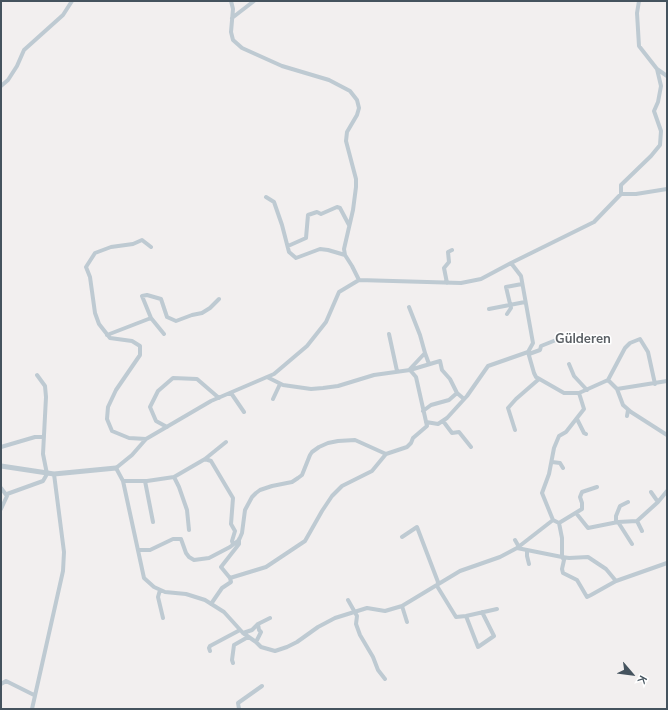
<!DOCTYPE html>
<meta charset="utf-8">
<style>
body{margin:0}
#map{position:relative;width:668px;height:710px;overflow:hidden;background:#f2efef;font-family:Mulish,sans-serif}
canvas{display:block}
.frame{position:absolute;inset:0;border:2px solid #45535e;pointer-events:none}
.north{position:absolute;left:612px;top:654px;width:40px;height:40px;-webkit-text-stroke:3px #fff;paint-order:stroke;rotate:118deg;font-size:11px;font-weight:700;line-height:16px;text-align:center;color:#45535e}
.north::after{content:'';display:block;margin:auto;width:14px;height:18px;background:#45535e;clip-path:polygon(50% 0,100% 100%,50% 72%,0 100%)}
</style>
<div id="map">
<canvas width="668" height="710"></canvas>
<div class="frame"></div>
<div class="north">K</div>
</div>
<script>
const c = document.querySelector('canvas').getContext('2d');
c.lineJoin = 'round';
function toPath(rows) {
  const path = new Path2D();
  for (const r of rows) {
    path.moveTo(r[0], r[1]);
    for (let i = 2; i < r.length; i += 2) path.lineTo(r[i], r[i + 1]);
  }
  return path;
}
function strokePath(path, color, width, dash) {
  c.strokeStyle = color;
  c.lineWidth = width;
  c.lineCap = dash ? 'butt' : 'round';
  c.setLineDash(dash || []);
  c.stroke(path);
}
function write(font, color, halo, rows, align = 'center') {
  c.font = font + ' Mulish,sans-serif';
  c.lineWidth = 3;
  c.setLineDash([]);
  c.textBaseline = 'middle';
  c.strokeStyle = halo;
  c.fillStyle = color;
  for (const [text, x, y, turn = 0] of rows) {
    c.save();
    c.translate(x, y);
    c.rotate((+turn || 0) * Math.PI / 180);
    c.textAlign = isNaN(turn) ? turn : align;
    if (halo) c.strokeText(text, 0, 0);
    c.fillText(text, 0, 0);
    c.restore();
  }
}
const minor = toPath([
 [231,1,233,9,231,32,233,40,242,48,282,66,329,80,350,91,357,100,359,108,357,115,347,132,346,141,356,179,356,187,353,210,344,249,345,255,352,266,359,280],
 [232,18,254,1],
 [657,69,667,76],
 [1,86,8,80,17,66,24,50,63,15,72,1],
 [621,194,621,185,651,156,660,145,661,131,654,111,658,102,661,86,657,69,639,46,637,13,639,1],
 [266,197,274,202,282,225,289,252,296,258,320,249,328,250,345,255],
 [288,246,306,238,308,215,317,212,321,214,337,207,340,208,349,225],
 [511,263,521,276,533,343,528,352,534,373,536,377,564,393,579,393,584,409,566,432,559,436,554,448,549,474,542,493,553,520,517,548,500,557,460,571,402,606,385,611,367,608,335,618,318,627,297,642,287,647,275,651,261,647,256,642,243,633,224,612,205,600,186,594,165,592,154,587,144,578,123,481,116,468,132,455,146,439,211,401,274,374,307,346,326,322,339,292,359,280,461,283,481,279,511,263],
 [511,263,594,222,621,194,636,194,667,189],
 [447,283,444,268,449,262,448,252,452,250],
 [409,307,420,335,425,353,410,369],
 [489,309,525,302],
 [507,314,511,308,506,287,522,284],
 [151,318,142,296,147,295,161,299,167,317,176,321,192,315,202,313,210,308,219,299],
 [389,334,397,371],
 [107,335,151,318,164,334],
 [425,353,429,364],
 [529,354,540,350,541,346,556,340],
 [569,364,574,376,587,390],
 [410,370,440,361,442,370,450,379,457,393,464,399],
 [608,380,617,389,623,405,631,412,667,435],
 [617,389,667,381],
 [231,393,244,412],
 [579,393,608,380,625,348,630,343,640,339,648,352,655,384],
 [273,399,280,384],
 [423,411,431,405,449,400,457,393],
 [627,416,628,410],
 [577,419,584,433,586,434],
 [443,421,452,433,459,432,471,447],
 [426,422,438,424,447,418,467,396,488,366,528,352],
 [167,427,156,421,150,407,158,391,173,378,197,379,219,398],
 [515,430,508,408,516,399,539,379],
 [146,439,129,438,112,431,107,419,108,407,116,390,140,355,140,346,132,341,110,338,99,324,95,313,90,277,86,267,95,253,111,247,133,244,142,240,151,247],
 [1,447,35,437,44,437],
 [205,459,226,442],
 [552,462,560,463,563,468],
 [174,477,179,487,187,510,189,530],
 [123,481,147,481,174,477,205,459,211,461,233,498,231,524,235,531,232,541,233,544],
 [145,481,153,522],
 [1,488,7,496,1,509],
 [7,494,43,481,47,474,43,454,46,397,45,386,37,375],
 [658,502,667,491],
 [576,513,588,528,618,522,637,521,642,531],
 [553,520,559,523,562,538,562,557,569,558,588,557,606,569,616,581],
 [637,521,658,502,651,492],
 [616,522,616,516,620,506,628,502],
 [618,522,632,544],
 [559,523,582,509,582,503,580,497,582,492,597,487],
 [402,537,417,527,438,582,437,586,456,617,466,616,497,609],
 [515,540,519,547],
 [517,548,562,557,564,560,562,569,563,573,577,580,587,597,591,595,616,581,667,563],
 [138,550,150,550,173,539,181,539,186,553,189,557,194,560,209,558,230,547,239,540,242,533,245,510,252,497,256,493,260,490,272,486,292,482,298,478,302,475,310,455,312,452,319,447,328,443,338,441,355,440,386,454],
 [527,550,527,556,529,564],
 [230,578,266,567,305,541,322,511,332,496,342,486,372,471,386,454,407,447,411,443,413,438,427,426,416,377,410,370,374,375,338,386,323,388,311,389,283,385,267,377],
 [160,590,158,597,163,618],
 [348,600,357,616,356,624,360,635,373,657,378,670,385,679],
 [211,604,222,588,231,582,230,578,221,567,239,544,239,539],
 [402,606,407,622],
 [466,616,478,647,494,636,482,612],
 [243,633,252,630,258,624,270,618],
 [256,642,261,632,259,630,258,624],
 [210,651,209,648,210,646,240,630],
 [233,663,232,660,234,645,248,637],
 [1,684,6,681,34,695],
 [32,709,63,571,64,552,54,474],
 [239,709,238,703,262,686]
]);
const tertiary = toPath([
 [1,466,54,474,116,468]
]);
const quarterNames = [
 ["Gülderen",583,339]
];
strokePath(minor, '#becad2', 4);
strokePath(tertiary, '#becad2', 5);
write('bold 13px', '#5b6065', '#fff', quarterNames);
</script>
